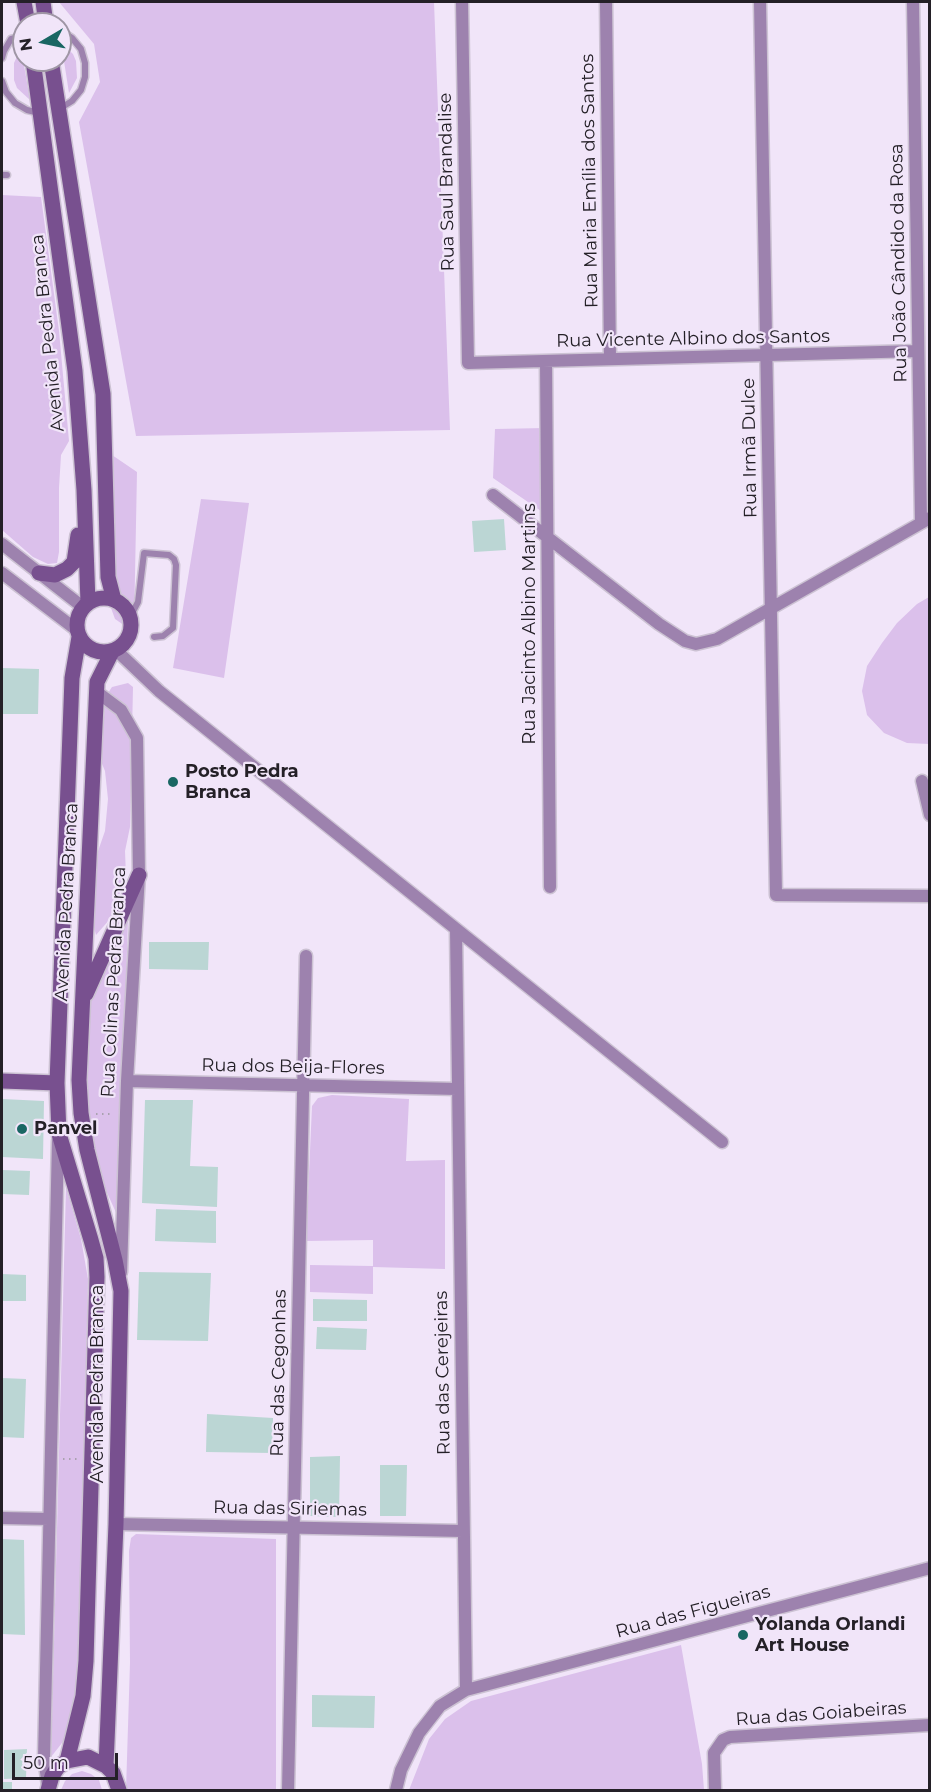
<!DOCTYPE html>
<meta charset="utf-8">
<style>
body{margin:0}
#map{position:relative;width:931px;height:1792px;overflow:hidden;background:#f1e5f9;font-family:Montserrat,sans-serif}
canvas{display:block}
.frame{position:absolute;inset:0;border:3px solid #242027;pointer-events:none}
.north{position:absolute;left:12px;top:12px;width:60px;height:60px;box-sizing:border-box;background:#f1e5f9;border:2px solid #9f96a5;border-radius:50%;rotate:261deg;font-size:16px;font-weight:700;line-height:24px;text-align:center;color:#242027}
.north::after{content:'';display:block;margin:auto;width:21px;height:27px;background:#196663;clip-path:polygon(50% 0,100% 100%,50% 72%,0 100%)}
.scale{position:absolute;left:12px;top:1753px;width:106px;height:27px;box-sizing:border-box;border:3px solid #242027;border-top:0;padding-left:8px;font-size:18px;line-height:21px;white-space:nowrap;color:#242027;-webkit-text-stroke:4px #f1e5f9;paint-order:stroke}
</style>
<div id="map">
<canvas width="931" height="1792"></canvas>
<div class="frame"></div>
<div class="north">N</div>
<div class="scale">50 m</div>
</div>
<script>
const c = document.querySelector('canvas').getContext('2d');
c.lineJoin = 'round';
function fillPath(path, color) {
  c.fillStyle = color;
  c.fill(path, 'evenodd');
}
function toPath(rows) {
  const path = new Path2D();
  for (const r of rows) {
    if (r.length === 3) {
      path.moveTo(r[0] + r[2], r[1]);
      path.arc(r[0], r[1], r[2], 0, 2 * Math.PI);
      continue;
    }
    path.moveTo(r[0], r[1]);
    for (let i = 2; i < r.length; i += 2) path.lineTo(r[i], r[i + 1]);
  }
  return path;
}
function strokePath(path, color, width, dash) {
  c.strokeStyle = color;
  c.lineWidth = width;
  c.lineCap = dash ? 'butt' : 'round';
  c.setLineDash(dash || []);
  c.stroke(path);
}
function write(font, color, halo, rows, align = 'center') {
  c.font = font + ' Montserrat,sans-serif';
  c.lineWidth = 4.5;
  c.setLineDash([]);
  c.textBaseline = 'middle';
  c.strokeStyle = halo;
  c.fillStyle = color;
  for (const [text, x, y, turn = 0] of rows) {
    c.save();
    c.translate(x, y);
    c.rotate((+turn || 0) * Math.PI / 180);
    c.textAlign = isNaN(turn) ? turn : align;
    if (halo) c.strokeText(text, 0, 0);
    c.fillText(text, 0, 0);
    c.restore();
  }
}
const green = toPath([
 [59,2,434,2,450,430,136,436,79,122,100,82,94,44],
 [61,42,73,54,76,61,77,78,69,93],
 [21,48,30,100,17,88,14,80,14,63],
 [2,195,41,197,59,331,69,441,61,455,59,488,59,552,57,563,48,564,33,557,2,530],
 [545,428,544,513,493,478,495,429],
 [112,455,137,472,134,627,131,630,115,619,111,608],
 [201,499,249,503,224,678,173,668],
 [929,597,929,744,907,743,884,733,867,715,862,691,867,666,882,643,897,623,917,604],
 [128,683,133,687,130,827,125,851,126,877,110,919,96,935,93,923,97,854,105,831,108,799,105,771,100,759,106,696,112,687],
 [124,919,128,920,118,1217,104,1186,92,1141,85,1095,88,1016,92,995],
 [332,1095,409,1099,406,1161,445,1160,445,1269,373,1267,373,1294,310,1292,310,1265,373,1266,373,1240,306,1241,312,1106,318,1098],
 [66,1187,81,1239,88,1279,78,1691,69,1734,51,1757],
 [136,1534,276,1539,276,1790,126,1790,130,1663,129,1551,131,1538],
 [681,1645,702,1764,704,1790,409,1790,429,1739,445,1719,471,1701],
 [82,1771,91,1774,99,1780,102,1790,61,1790,65,1781,72,1774]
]);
const building = toPath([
 [504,519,506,550,474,552,472,521],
 [2,668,39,669,38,714,2,714],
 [149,942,209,942,208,970,149,969],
 [2,1099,44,1101,43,1159,2,1157],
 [145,1100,193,1100,190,1166,218,1167,217,1207,142,1203],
 [2,1170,30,1171,29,1195,2,1194],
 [156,1209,216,1211,216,1243,155,1241],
 [139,1272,211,1273,208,1341,137,1340],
 [2,1274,26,1275,26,1301,2,1301],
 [313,1299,367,1300,367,1321,313,1321],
 [317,1327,367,1329,366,1350,316,1349],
 [2,1378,26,1379,24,1438,2,1437],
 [207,1414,273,1418,272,1453,206,1452],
 [340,1456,339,1517,310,1516,310,1457],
 [380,1465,407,1465,406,1516,380,1516],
 [2,1539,24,1540,25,1635,2,1634],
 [312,1695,375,1696,374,1728,312,1727],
 [27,1749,26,1778,4,1779,4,1750],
 [2,1782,12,1782,12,1790,2,1790]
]);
const path = toPath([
 [96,1114,114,1114],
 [63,1459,79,1459]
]);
const lane = toPath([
 [2,58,4,51,11,39,24,36],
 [2,81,6,92,15,103,27,110,39,113],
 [59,109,72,101,81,90,85,77,85,63,81,49,72,38,60,30],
 [2,175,7,175],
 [130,617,138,602,144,553,169,555,174,559,176,565,173,628,163,636,154,637]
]);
const street = toPath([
 [462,2,468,363,918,351],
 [606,2,610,359],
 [760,2,776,895,930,896],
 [913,2,921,523],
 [546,361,550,887],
 [493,495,659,624,685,641,696,644,717,639,930,518],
 [2,544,84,608],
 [2,573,78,631],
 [116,650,159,691,722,1142],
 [97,692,121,710,137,738,139,875,127,1081,121,1272],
 [922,781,930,815],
 [127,1081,457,1089],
 [2,1518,49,1519],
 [116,1524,463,1531],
 [466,1690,930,1568],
 [48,1786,44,1758,58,1141],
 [288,1790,306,956],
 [396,1790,401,1770,419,1733,440,1706,466,1690,456,929],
 [715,1790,714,1753,723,1740,730,1737,930,1725]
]);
const secondary = toPath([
 [24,2,28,24],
 [43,2,46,24],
 [33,60,75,371,84,490,88,603],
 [51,60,103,394,108,577,114,600],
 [39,573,55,575,67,569,74,562,78,535],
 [104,625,27],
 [86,994,139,875],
 [2,1081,57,1083],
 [67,1761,83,1696,86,1661,97,1277,96,1258,91,1240,59,1134,57,1083,72,678,79,637],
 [106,1766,116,1524,121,1291,115,1260,87,1150,81,1113,79,1080,97,682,112,652],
 [48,1790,52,1776,58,1767,67,1761,88,1757,106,1766,113,1773,119,1790]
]);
const markers = [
 [173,782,6,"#196663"],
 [22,1129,6,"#196663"],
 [743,1635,6,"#196663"]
];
const streetNames = [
 ["Rua Maria Emília dos Santos",590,181,-91],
 ["Rua Saul Brandalise",447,182,-91],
 ["Rua João Cândido da Rosa",899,263,-91],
 ["Avenida Pedra Branca",48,333,-96],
 ["Rua Vicente Albino dos Santos",693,339,-1],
 ["Rua Irmã Dulce",750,448,-91],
 ["Rua Jacinto Albino Martins",530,624,-90],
 ["Avenida Pedra Branca",67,902,-87],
 ["Rua Colinas Pedra Branca",114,982,-87],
 ["Rua dos Beija-Flores",293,1067,1],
 ["Rua das Cegonhas",279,1373,-89],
 ["Rua das Cerejeiras",443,1373,-91],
 ["Avenida Pedra Branca",98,1384,-90],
 ["Rua das Siriemas",290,1509,1],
 ["Rua das Figueiras",693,1612,-15],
 ["Rua das Goiabeiras",821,1714,-4]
];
const poiNames = [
 ["Posto Pedra",185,772],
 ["Branca",185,793],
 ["Panvel",34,1129],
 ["Yolanda Orlandi",755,1625],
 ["Art House",755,1646]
];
fillPath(green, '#dbc0eb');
fillPath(building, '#bbd6d4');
strokePath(lane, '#ccc2d3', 9);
strokePath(street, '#ccc2d3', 15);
strokePath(secondary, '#ccc2d3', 18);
strokePath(path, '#aaa1b0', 2, [1.5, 4.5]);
strokePath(lane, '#9d82ae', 6);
strokePath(street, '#9d82ae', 12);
strokePath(secondary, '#78508f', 15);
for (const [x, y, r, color] of markers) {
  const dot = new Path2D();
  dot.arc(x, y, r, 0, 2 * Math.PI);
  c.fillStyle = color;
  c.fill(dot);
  strokePath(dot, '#f1e5f9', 2);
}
write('18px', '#242027', '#f1e5f9', streetNames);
write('bold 18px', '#242027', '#f1e5f9', poiNames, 'left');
</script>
